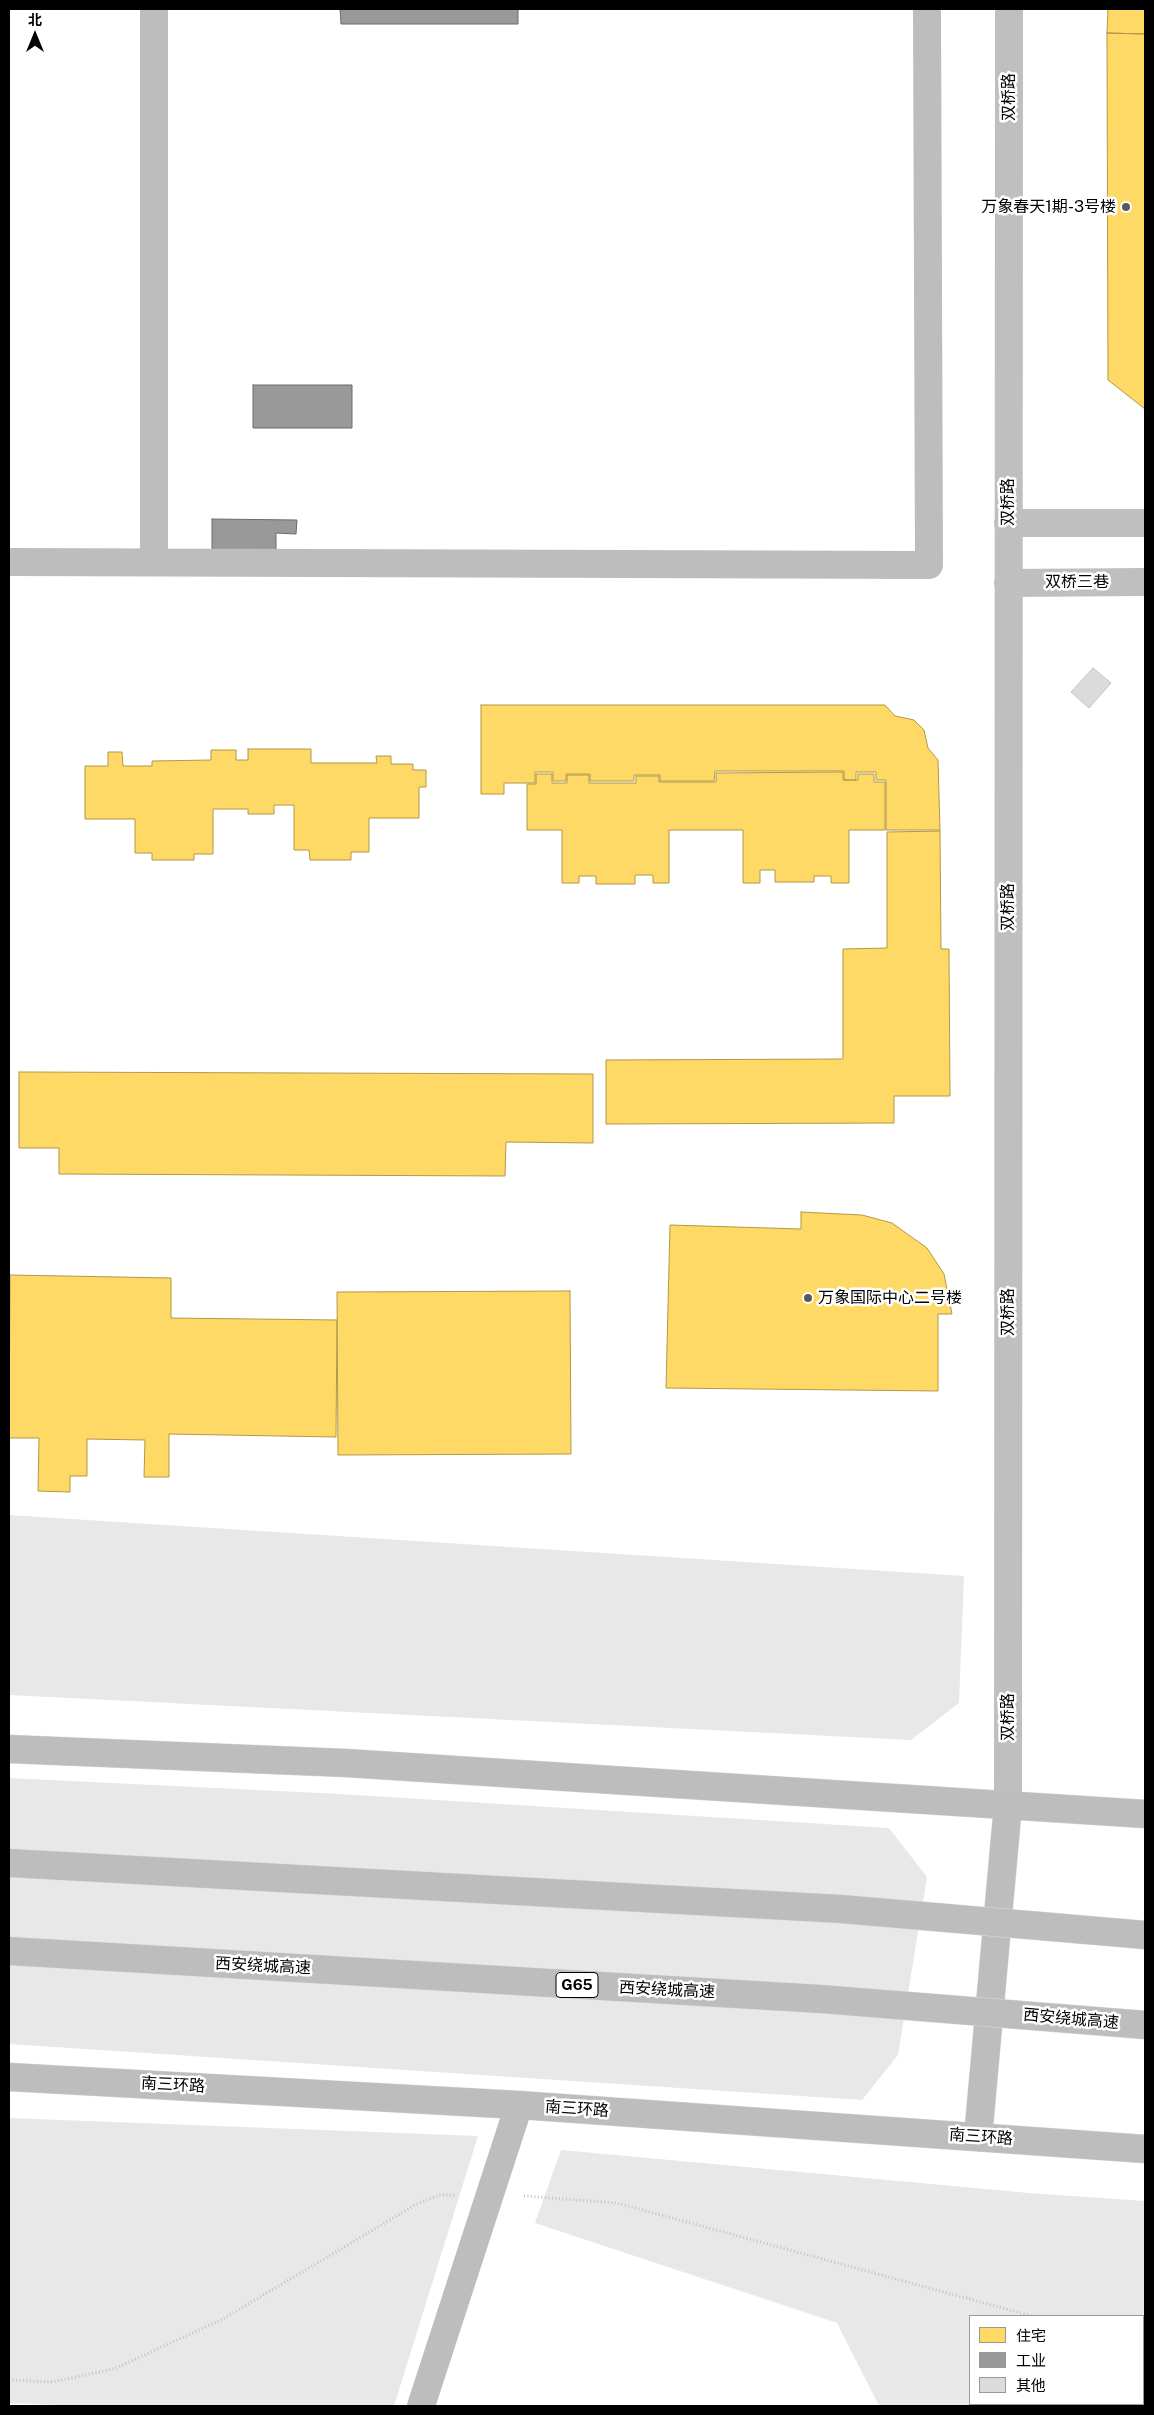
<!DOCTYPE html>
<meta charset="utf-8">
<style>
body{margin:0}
#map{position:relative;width:1154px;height:2415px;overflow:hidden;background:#fff;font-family:"Public Sans","Noto Sans SC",sans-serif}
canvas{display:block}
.frame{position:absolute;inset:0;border:10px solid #000;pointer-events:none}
.legend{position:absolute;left:969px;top:2315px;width:175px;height:90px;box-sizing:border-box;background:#fff;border:1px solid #999;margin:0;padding:6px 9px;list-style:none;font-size:15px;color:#000}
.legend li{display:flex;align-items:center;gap:10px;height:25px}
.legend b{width:25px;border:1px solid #999}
.north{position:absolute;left:10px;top:10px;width:50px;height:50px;-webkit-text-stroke:4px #fff;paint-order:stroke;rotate:0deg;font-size:14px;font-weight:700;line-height:20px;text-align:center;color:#000}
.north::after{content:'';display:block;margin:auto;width:18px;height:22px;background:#000;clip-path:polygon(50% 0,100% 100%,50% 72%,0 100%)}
</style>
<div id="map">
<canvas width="1154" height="2415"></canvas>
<div class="frame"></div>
<ul class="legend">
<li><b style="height:14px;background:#ffd966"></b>住宅</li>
<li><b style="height:14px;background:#999"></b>工业</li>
<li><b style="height:14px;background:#dbdbdb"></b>其他</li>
</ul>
<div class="north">北</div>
</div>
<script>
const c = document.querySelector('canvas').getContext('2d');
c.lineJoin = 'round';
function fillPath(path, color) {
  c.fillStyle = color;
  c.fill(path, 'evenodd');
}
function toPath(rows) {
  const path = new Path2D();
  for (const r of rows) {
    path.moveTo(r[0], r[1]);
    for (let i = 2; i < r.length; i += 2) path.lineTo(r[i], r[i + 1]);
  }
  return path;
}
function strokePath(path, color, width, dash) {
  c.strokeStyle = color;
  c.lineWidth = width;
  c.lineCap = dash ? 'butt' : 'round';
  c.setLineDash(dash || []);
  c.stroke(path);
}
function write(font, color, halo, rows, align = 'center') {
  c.font = font + ' "Public Sans","Noto Sans SC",sans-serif';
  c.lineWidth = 5;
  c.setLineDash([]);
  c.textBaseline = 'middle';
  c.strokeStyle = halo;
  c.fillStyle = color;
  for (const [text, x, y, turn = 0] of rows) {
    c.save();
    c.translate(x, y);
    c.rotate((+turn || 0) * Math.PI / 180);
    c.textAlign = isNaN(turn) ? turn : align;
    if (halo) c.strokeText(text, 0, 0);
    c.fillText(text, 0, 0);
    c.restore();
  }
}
const green = toPath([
 [9,1515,964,1576,959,1703,911,1740,9,1695],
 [9,1778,340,1794,889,1828,927,1877,898,2055,862,2100,9,2044],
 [9,2118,478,2136,394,2406,79,2406,9,2403],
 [561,2150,1029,2193,1145,2201,1145,2406,879,2406,837,2323,535,2223],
 [970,2316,1143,2316,1143,2404,970,2404]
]);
const homes = toPath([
 [1108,9,1145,9,1145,34,1107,33,1108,9],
 [1107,33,1145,34,1145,409,1108,380,1107,33],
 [481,705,885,705,895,716,914,720,924,730,928,748,938,760,940,830,886,830,886,780,876,780,876,772,856,772,856,780,844,780,844,771,715,771,714,781,660,781,660,775,634,775,634,781,590,781,590,774,566,774,566,781,553,781,553,772,535,772,535,783,504,783,504,794,481,794,481,705],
 [248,749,311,749,311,763,377,763,376,756,391,756,391,764,413,764,413,770,426,770,426,787,419,787,419,818,369,818,369,852,351,852,351,860,310,860,309,850,294,850,294,805,274,805,274,814,248,814,248,809,213,809,213,854,194,854,194,860,152,860,152,853,135,853,135,819,85,819,85,766,108,766,108,752,122,752,123,766,152,766,152,761,211,760,211,750,236,750,236,760,248,760,248,749],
 [843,772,843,780,858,780,858,774,874,774,874,782,885,782,885,830,849,830,849,883,831,883,831,876,814,876,814,882,775,882,775,870,760,870,760,883,743,883,743,830,669,830,669,883,653,883,653,875,635,875,635,884,596,884,596,876,579,876,579,883,562,883,562,830,527,830,527,784,536,784,536,774,552,774,552,783,567,783,567,775,589,775,589,783,636,783,636,776,659,776,659,782,716,782,716,773,843,772],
 [940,831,941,949,949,949,950,1096,894,1096,894,1123,606,1124,606,1060,843,1059,843,949,887,948,887,832,940,831],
 [19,1072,593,1074,593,1143,506,1142,505,1176,59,1174,59,1148,19,1148,19,1072],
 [801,1212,862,1215,892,1223,927,1248,944,1274,952,1314,938,1314,938,1391,666,1388,670,1225,801,1229,801,1212],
 [10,1275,171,1278,171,1318,337,1320,336,1437,169,1434,169,1477,144,1477,145,1440,87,1439,87,1476,70,1476,70,1492,38,1491,39,1438,9,1438,10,1275],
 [570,1291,571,1454,338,1455,337,1292,570,1291]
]);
const industry = toPath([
 [340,9,518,9,518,24,341,24,340,9],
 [253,385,352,385,352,428,253,428,253,385],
 [212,519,297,520,296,534,276,533,276,559,212,558,212,519]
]);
const building = toPath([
 [1093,668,1111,683,1089,708,1071,692,1093,668]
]);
const path = toPath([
 [524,2196,617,2203,1032,2316],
 [1143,2347,1145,2347],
 [9,2380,52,2382,114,2369,223,2319,415,2205,439,2195,455,2195]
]);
const street = toPath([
 [154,9,154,562],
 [9,562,929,565,927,9],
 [421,2406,519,2105]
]);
const secondary = toPath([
 [1008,523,1145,523],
 [1008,583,1145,582],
 [1008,1805,1009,9]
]);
const primary = toPath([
 [978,2137,1008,1805]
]);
const highway = toPath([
 [9,1749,346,1763,1145,1814],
 [9,2077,519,2105,1145,2149]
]);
const highwayBridge = toPath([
 [9,1863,841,1909,1145,1935],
 [9,1951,821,1999,1145,2025]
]);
const markers = [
 [1126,207,5,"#595959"],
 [808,1298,5,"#595959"]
];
const shields = [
 [577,1985,42]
];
const shieldNames = [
 ["G65",577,1985]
];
const streetNames = [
 ["双桥路",1009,97,-90],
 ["双桥路",1008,502,-90],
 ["双桥三巷",1077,582],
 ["双桥路",1008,907,-90],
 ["双桥路",1008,1312,-90],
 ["双桥路",1008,1717,-90],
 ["西安绕城高速",263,1966,3],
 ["西安绕城高速",667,1990,3],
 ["西安绕城高速",1071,2019,5],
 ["南三环路",173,2085,3],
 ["南三环路",577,2109,4],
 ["南三环路",981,2137,4]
];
const poiNames = [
 ["万象春天1期-3号楼",1116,207],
 ["万象国际中心二号楼",818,1298,"left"]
];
fillPath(green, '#e8e8e8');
fillPath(homes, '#ffd966');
strokePath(homes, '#b29847', 1);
fillPath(industry, '#999');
strokePath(industry, '#6b6b6b', 1);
fillPath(building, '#dbdbdb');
strokePath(building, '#c3c3c3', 1);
strokePath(primary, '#dbdbdb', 29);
strokePath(highway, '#dbdbdb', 29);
strokePath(path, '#c2c2c2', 3, [1, 2.5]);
strokePath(street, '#bdbdbd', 28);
strokePath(secondary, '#bfbfbf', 28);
strokePath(primary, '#bdbdbd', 28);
strokePath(highway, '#bdbdbd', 28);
strokePath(highwayBridge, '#dbdbdb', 29, []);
strokePath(highwayBridge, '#bdbdbd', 28);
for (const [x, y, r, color] of markers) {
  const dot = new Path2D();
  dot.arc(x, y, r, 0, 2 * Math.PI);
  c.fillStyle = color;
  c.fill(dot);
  strokePath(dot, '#fff', 2);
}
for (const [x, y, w] of shields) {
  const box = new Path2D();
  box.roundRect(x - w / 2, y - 12.5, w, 25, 4);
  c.fillStyle = '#fff';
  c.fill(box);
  strokePath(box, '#000', 1);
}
write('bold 15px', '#000', null, shieldNames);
write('16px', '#000', '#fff', streetNames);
write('16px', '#000', '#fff', poiNames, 'right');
</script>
